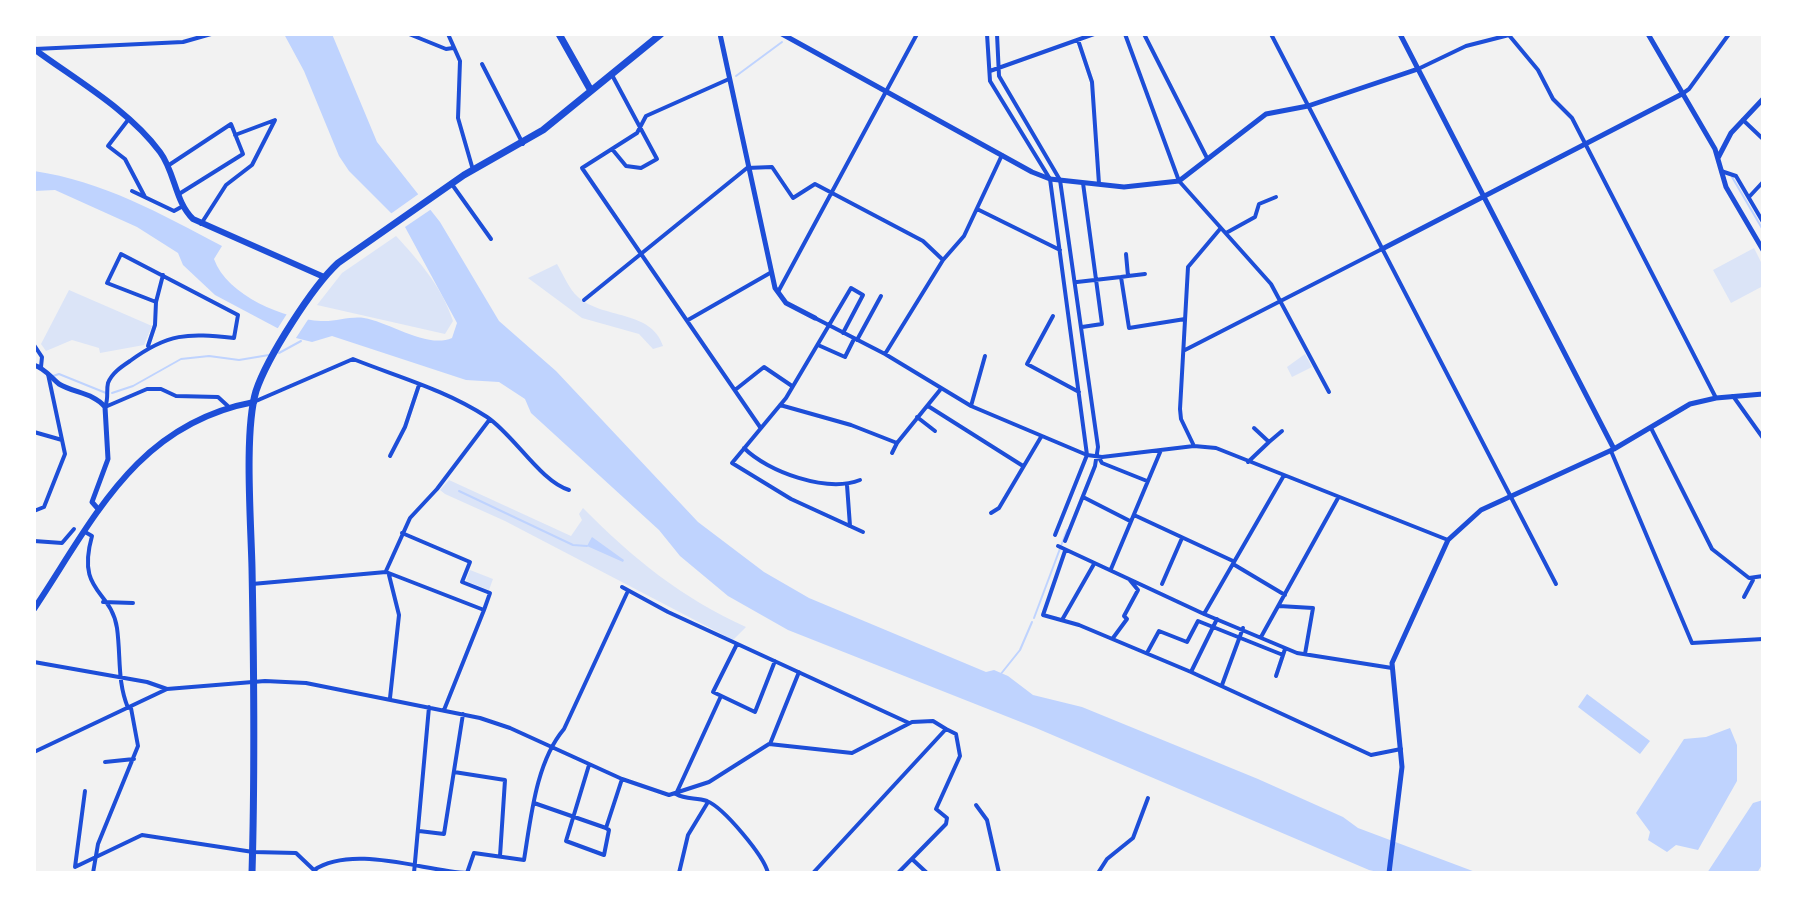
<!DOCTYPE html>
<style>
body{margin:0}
#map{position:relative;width:1797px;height:907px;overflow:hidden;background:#f2f2f2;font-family:"Open Sans",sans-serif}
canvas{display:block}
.frame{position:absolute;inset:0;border:36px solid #fff;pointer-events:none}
</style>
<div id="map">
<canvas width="1797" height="907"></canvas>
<div class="frame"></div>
</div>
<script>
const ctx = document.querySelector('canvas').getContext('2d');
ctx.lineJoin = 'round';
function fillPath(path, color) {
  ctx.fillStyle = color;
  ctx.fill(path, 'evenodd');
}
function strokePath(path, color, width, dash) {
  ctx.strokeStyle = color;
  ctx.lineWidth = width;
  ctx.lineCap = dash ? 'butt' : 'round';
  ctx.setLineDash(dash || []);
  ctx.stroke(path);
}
const green = new Path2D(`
 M396,236C420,262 442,287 453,321L445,334L317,305L342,273Z
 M1754,248L1763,266V286L1731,303L1713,270Z
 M557,264C563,274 569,289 578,297C602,319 652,310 663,346L653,349L639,334L582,318L528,278Z
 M69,290L152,326L144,345L100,353L99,348L72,340L46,351L41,344Z
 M1305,354L1312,367L1292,377L1287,367Z
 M449,480L571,536L582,520L579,514L583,508C631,557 683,599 746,627L733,640L505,521L445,494L440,490Z
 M470,570L493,579L489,590L466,581Z`);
const water = new Path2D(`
 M284,34H332L377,142L440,222L499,321L556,371L698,522L764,572L809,598L986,672L994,670L1008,676L1033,695L1082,707L1258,779L1343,817L1358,828L1478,873H1382L1369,870L1036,728L788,630L728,596L680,556L659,530L531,413L525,399L499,382L466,380L332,336L312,342L296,338L215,295L183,265L178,253L137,227L55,190L34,191V171C103,181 161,214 222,246L214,259C227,296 285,319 321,321C335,322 350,316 364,318C389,322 427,349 452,338L457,323L405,227L349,171L339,156L304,71Z
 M592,537L624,560L623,562L587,546Z
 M1587,694L1650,741L1640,754L1578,707Z
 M1730,728L1737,745V781L1698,850L1676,845L1667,852L1648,840L1650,832L1636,813L1684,739L1706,737Z
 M1763,800V863L1757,873H1707L1753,803Z`);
const pier = new Path2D(`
 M420,193L433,208L402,229L389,215Z
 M290,309L311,315L294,341L276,331Z`);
const stream = new Path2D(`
 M736,76L782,42
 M1732,177L1763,230
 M279,353L301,341
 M53,376L59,374L106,393
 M112,393L133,386L181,359L209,356L239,360L269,355
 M459,491L573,545L587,546
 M1034,618L1067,530
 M1000,675L1020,650L1032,622`);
const minor = new Path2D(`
 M409,34L446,49L453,48
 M448,34L460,61L458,118L473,170
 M987,34L990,81L1050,179L1087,455L1055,535
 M997,34L999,76L1060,180L1098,447L1095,466L1065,541
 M1125,34L1179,181L1271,284L1329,392
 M1144,34L1207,158
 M1271,34L1556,584
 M1508,34L1538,70L1553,99L1572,118L1716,398
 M1078,40L1092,82L1099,184
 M35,49L183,42L211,34
 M482,64L523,144
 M1418,69L1466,46L1509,35
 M990,71L1094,34
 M612,75L657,159L641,168L626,166L612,149
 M729,79L646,116L637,133L582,168L760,427
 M1682,94L1689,89L1729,34
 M128,120L108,146L125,159L145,197
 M1743,120L1763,139
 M169,165L231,124L243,154L179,194
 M1721,171L1736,176L1763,222
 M451,183L491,239
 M132,191L174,211L183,206
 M1749,197L1763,182
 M977,209L1060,250
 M201,224L226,185L252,165L275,120L235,135
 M1226,233L1255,217L1259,204L1276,197
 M1128,276L1145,274
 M1121,277L1128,276L1126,254
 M1077,282L1121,277L1129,328L1185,319
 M778,292L917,34
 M584,300L747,168L772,167L793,198L815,184L923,241L943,260
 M156,302L163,275
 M1053,316L1027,364L1079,392
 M815,318L885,354L971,406L1087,455L1102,457L1194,446L1216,448L1448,540
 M688,320L770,273
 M1082,327L1102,324L1083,183
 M843,333L863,295L851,288L786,398L732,463L791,499L863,532
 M857,340L881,296
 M34,345L42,357L41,367
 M818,345L845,357L854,339
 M1185,350L1382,249
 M885,354L943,260L964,236L1002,155
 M735,390L764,367L792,386
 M1733,396L1763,438
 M256,401L353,359C398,377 446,390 487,417C514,435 541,482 569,490
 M780,405L851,425L897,443L940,390
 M928,406L1023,466
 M971,406L985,356
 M105,407C109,398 106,391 108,383C112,373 121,367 130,361C168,333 187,333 234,338L238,315L121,254L107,283L156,302L155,325L148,346
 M105,407L147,389H161L176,396L218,397L230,408
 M917,417L935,431
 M1254,428L1269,442L1282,431
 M1651,428L1712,549L1749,578L1763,576
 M34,432L62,440
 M1194,446L1181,419L1180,409L1188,267L1220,229
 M744,448C768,472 827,493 860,480
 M1611,451L1692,643L1763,639
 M892,453L897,443
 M390,456L405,427L419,385
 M1098,456L1102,463L1147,481
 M1248,462L1269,442
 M847,485L850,526
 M1083,497L1130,521
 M34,511L44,507L65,454L48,374
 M991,513L999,508L1041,437
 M1134,515L1233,561
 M85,532L92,536C76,593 111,589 117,628C121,657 117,681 128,708
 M402,533L470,562L462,582L490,593L484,610
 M34,541L62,543L74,529
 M1058,546L1204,614L1297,653L1392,668
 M1065,551L1043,615L1079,625L1191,672L1371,755L1401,749
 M1233,564L1285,595
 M1111,569L1161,450
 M386,571L410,518L437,489L490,419
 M389,575L399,615L390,698
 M252,584L386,572L484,610L444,710
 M1162,584L1182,538
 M622,587L668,612L909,723
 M1744,597L1753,580
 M103,602L133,603
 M1279,606L1313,608L1305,654
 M1204,614L1283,477
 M1062,620L1094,564
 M1261,637L1338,498
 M1113,638L1127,619L1124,616L1138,590L1129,579
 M737,644L713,692L755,712L775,661
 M1147,653L1159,631L1187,642L1198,621L1283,655L1285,649
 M34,662L147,682L167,689
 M1191,672L1217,619
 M1276,676L1283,655
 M1222,685L1243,628
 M721,696L676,794C686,800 696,797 707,801C724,808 764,856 768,873
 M770,744L799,672
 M34,752L167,689L265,681L306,683L480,718L510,728L622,779L669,795L709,782L769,744L852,753L912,722L933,721L946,729
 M105,762L134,759
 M589,765L566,841L604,855L609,830L606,828L622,779
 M454,772L505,780L500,856
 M85,791L75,867L142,835L253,852L296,853L317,873
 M534,803L606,828
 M976,805L987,820L999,873
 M419,831L444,834L463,714
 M912,859L927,873
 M314,870C353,844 424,871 467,873L474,853L524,860C531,817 536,762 564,729L627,593
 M93,873L98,844L138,746L131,708
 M414,873L429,707
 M679,873L688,835L708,802
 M813,873L946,729L956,734L960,756L936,809L947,818L946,824L898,873
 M1098,873L1107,859L1133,838L1148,798`);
const tertiary = new Path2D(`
 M720,34L775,288L786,303L815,318
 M782,34L1032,172L1050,179L1124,187L1179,181L1266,114L1308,106L1418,69
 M1400,34L1614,449
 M1648,34L1715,149L1726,187L1763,250
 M1718,158L1731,133L1763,99
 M1382,249L1682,94
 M34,365C46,369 50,377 59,384C74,393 94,393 105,407L108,459L92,502L99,510
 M1389,873L1402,767L1392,663L1448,540L1481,510L1614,449L1690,404L1716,398L1763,394`);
const secondary = new Path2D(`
 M34,49C76,80 129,110 160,152C175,172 175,202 193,219L324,277
 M34,609C94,519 136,424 254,402`);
const primary = new Path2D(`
 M559,34L590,89
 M252,873C255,771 254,670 252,568C251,523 244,431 256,391C267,358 312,287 338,263L464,175L543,130L661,34`);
fillPath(green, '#dbe4f7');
fillPath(water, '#bfd3fe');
fillPath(pier, '#f2f2f2');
strokePath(stream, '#bfd3fe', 2);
strokePath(minor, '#1d4ed8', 4);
strokePath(tertiary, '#1d4ed8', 5);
strokePath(secondary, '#1d4ed8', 6);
strokePath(primary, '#1d4ed8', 7);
</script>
